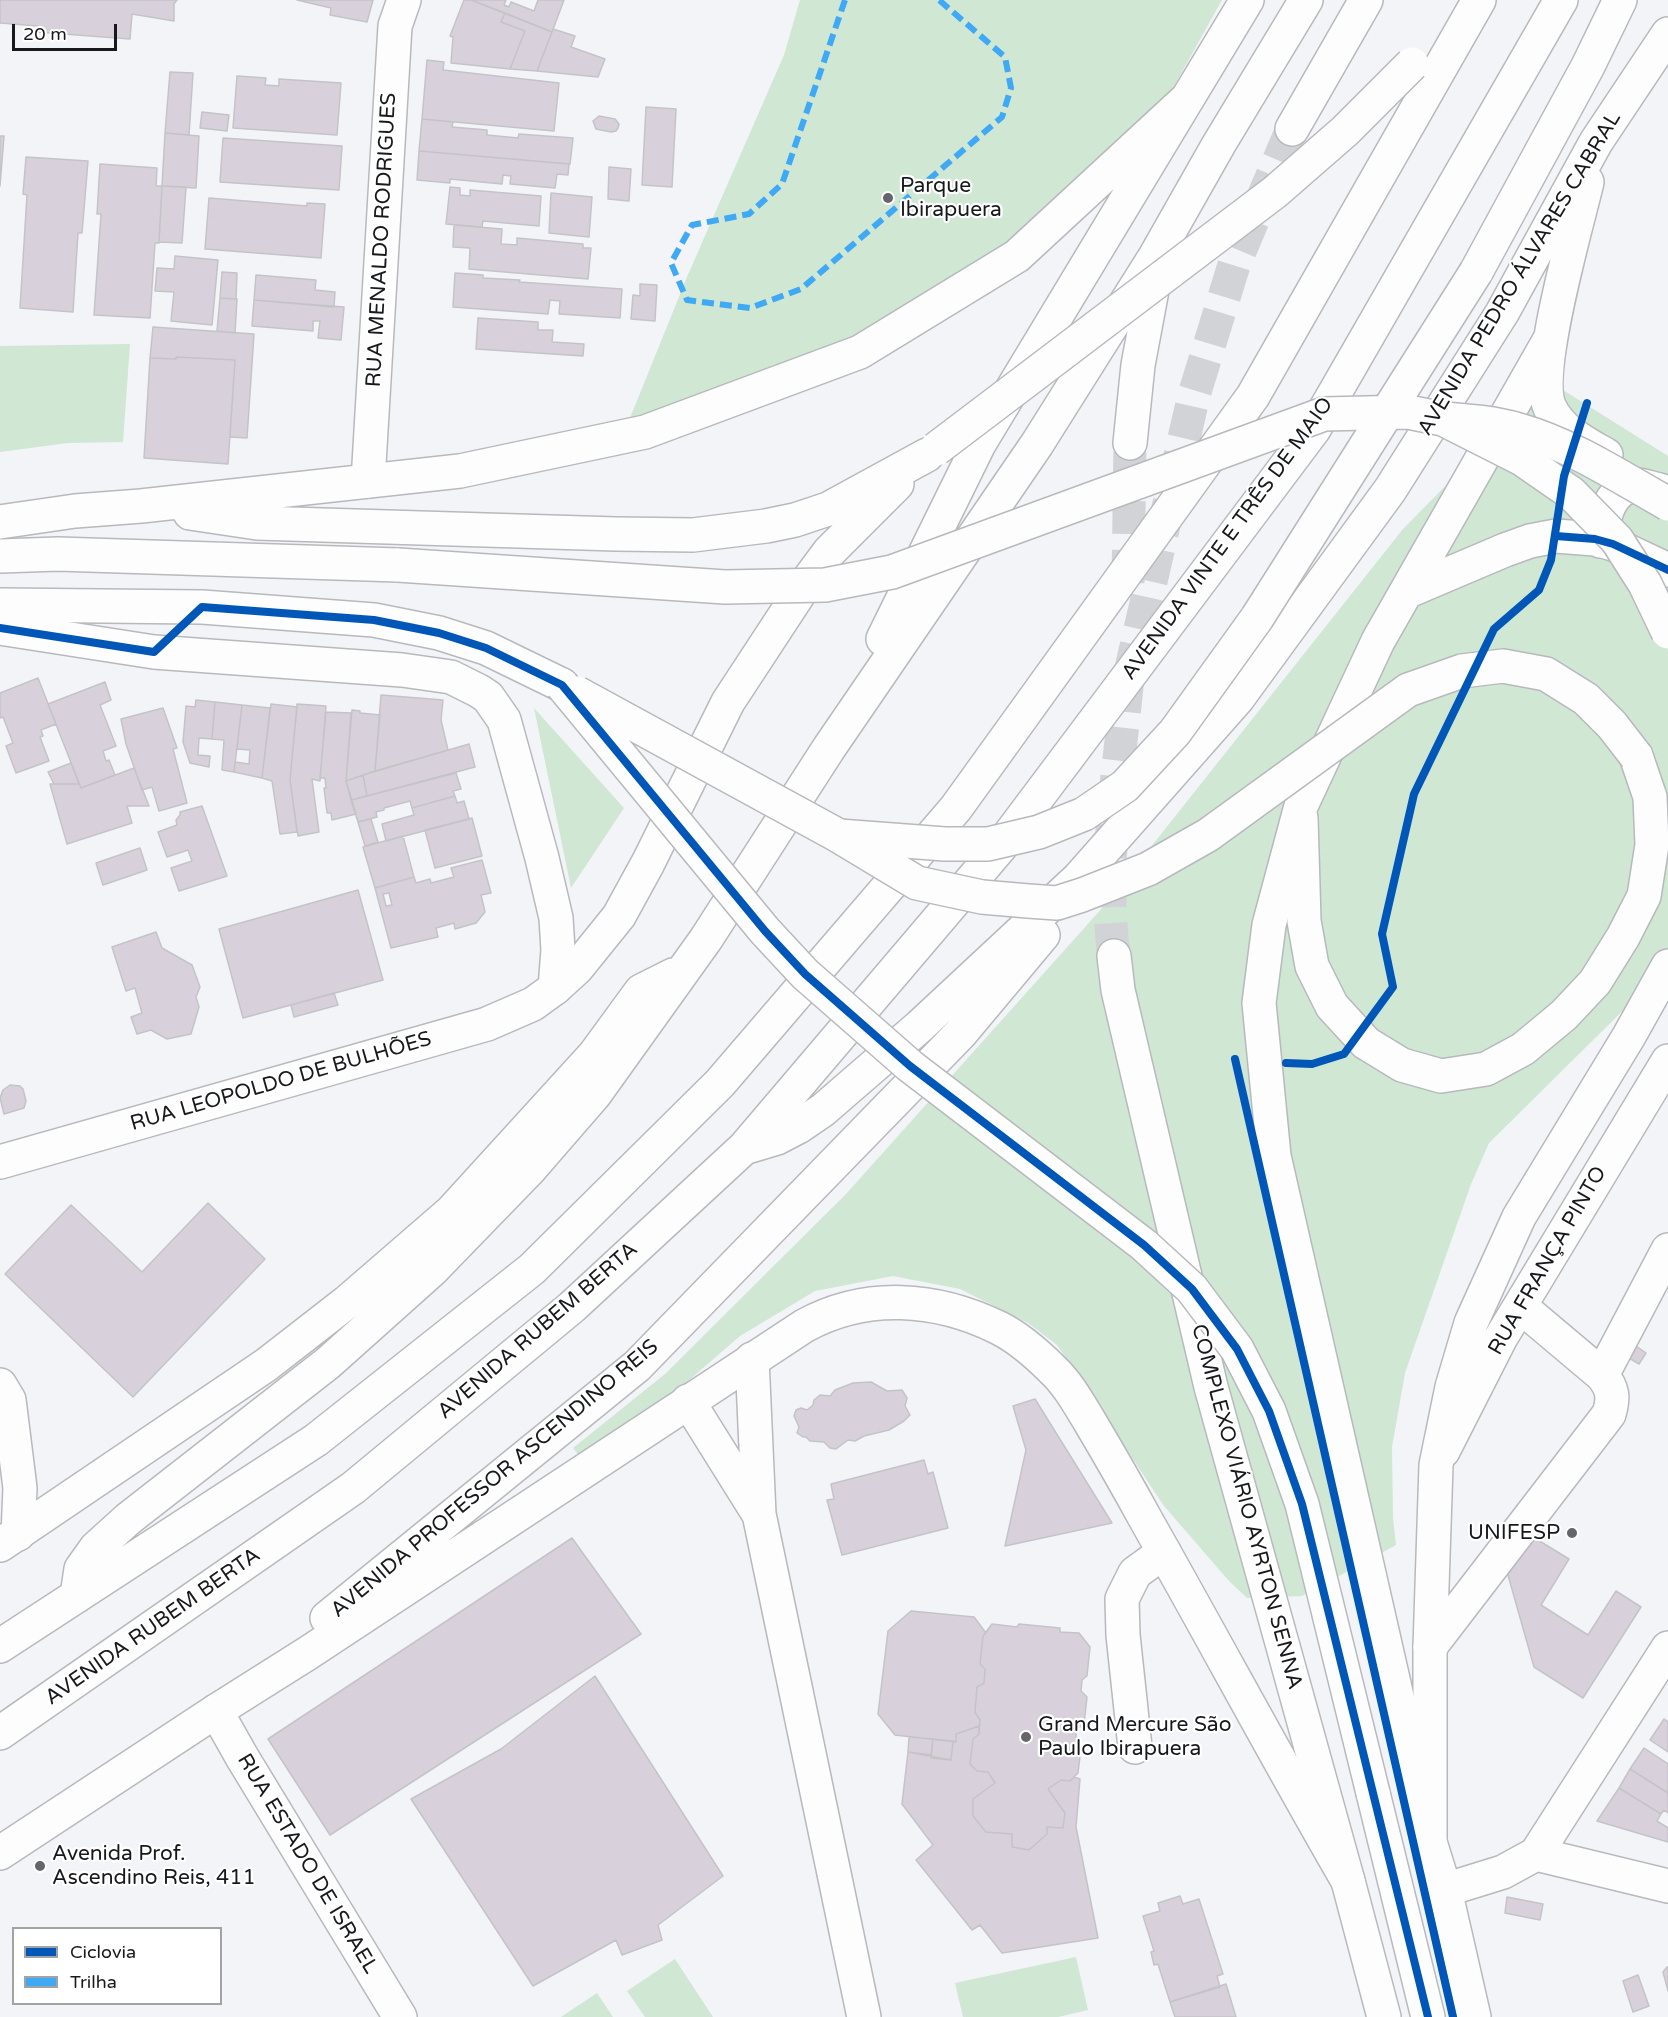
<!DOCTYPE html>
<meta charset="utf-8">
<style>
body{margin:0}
#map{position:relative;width:1668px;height:2017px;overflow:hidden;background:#f2f4f8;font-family:"Varela Round",sans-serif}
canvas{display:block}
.legend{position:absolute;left:12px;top:1927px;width:210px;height:78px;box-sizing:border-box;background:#fff;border:2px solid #a2a3a4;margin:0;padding:8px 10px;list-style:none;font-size:18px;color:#17191c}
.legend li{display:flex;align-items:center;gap:12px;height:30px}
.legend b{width:30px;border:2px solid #a2a3a4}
.scale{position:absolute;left:12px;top:24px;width:105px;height:27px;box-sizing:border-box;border:3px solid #17191c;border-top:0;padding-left:8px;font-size:18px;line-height:21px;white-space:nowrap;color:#17191c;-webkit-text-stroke:4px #fff;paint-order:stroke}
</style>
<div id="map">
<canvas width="1668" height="2017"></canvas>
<ul class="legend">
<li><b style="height:8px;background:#0057b8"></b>Ciclovia</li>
<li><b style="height:8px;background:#3fa9f5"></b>Trilha</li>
</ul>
<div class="scale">20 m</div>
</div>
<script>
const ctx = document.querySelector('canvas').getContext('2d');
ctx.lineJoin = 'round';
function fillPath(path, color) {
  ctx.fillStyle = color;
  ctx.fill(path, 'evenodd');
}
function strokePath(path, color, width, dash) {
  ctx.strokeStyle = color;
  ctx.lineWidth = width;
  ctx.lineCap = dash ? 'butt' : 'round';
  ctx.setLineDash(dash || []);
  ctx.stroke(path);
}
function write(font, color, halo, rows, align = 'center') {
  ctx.font = font + ' "Varela Round",sans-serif';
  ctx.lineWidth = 4.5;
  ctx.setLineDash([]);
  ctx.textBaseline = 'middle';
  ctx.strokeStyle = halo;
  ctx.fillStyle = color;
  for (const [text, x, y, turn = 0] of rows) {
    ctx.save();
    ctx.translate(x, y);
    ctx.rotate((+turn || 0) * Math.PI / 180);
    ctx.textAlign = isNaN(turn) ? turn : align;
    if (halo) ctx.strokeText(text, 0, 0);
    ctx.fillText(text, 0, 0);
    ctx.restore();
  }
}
const green = new Path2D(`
 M800,0H1222L1173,88L1004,245L842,346L727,391L630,418L687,277L784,55Z
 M130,344L123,442L68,443L0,452V346Z
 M1563,390L1668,456V966L1489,1143L1471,1184L1405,1373L1392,1447L1393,1518L1396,1545L1302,1596L1247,1598L1229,1581L1164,1506L1057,1345L1028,1323L960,1289L893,1276L815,1291L740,1336L680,1388L583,1461L573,1448L665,1374L846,1194L1104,906L1403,529L1535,395Z
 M534,708L624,808L571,888Z
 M1076,1957L1088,2010L1058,2017H963L955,1983Z
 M675,1959L713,2017H645L627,1991Z
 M597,1993L613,2017H561Z`);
const building = new Path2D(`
 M0,0H177L174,4V21L132,14L130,39L37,32L38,26L0,23Z
 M297,0H373L367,22L330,15L331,8Z
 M464,0H471L505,13L501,22L525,31L510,69L451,63L453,37L450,36Z
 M471,0H506L504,5L509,7L511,2L534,11L538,0H564L552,32Z
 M505,13L552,32L537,71L510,69L525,31L501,22Z
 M553,29L575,36L571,47L605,59L598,77L537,71Z
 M427,60L444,62L443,70L559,83L554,131L422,119Z
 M170,72L193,73L189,135L165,133Z
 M237,76L266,78L265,85L279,86V79L341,83L337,135L233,128Z
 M646,107L676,109L672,187L642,185Z
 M202,112L229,115L227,131L200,128Z
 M599,116L615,119L619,124L618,128L616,131L611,132L596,129L593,121Z
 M422,119L453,122L452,127L487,130V135L518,138L519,134L573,138L570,164L419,151Z
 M165,133L199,136L196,188L162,186Z
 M0,136H4L0,186Z
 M223,138L342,146L339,190L220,182Z
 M419,151L569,164L568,175L557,174L555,188L510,184L511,176L503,175L502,184L450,179V183L417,180Z
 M26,157L88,161L82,233H78L73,312L20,308L27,195L23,194Z
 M100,164L157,168L156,186H162L159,243H155L150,318L94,315L101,214H97Z
 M609,167L631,169L629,201L608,199Z
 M162,186L186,187L182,243L159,242Z
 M450,187L460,188V195L470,196V190L541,196L539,226L483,221L482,227L446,224Z
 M551,193L592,197L589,237L549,233Z
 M209,198L307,206V203L325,204L321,258L205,249Z
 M454,225L502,229L501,244L517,245V238L583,244V248H591L588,279L469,269L470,248L453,247Z
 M175,256L218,260L212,325L171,321L174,292L155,291L157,268L174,269Z
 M222,272L237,273L236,299L220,298Z
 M455,273L483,275V278L520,280L519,282L622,289L620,318L559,314L560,301L550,300L548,314L453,307Z
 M256,275L316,280L315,290L335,292L334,307L254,300Z
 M640,284L657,285L655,321L631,319L633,295L640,296Z
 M220,298L237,299L235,333L217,331Z
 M254,300L344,307L341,340L318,338L320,321H313V331L252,326Z
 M478,318L538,322V330H553L552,342L584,344L583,356L476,349Z
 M153,327L254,334L247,438L230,437L235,360L176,357V359L150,358Z
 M176,357L235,360L228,464L144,458L150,358L176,359Z
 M38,678L56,724L41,730L43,736L40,737L49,761L16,773L6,746L13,743L3,717L0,718V693Z
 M105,682L111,700L100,705L116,746L103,751L106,761L109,760L115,775L81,788L48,704Z
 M381,695L443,700L441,720L448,750L375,771Z
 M196,700L215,702L212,739L199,738L198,755L210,756L209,767L190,763L183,742L186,706L195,707Z
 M215,702L242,705L234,772L222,770L224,740L212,739Z
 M271,704L297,707L290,780L297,832L280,834L272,781L262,778Z
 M297,704L326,706L320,781L312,779L319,832L298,836L290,780Z
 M242,705L270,708L262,778L234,772L235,762L249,764L250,750L237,749Z
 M163,708L177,748L173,749L187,803L159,811L152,787L142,790L126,744L121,719Z
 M352,710L360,711V713L380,715L375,771L346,781Z
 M326,712L351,713L346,781L356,814L332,820L331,813H327L324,788H326L325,778H320Z
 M469,744L475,767L367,796L363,775Z
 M71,763L79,784H54L48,772Z
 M134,768L149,806H127L132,823L67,844L50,784H79L81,788Z
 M456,773L461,789L453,791L455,796L412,808L410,801L384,808V810L376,812L377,817L358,822L351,800Z
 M363,775L367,796L351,800L346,781Z
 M455,796L457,803L464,801L469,819L386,841L382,824L414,815L412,808Z
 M202,806L227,876L179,891L171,868L192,861L188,850L167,857L158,832L177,825L176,820L180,815V812Z
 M472,818L482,856L435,868L425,830Z
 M371,819L378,842L365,846L358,822Z
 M403,836L414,877L375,888L363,847Z
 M140,848L147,870L103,885L96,863Z
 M482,860L491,893L481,895L485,912L476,923L455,929L454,923L436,928L438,937L391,948L375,888L414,877L416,883L430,879L431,883L454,877L451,868ZM389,893L392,905L386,906L383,894Z
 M358,890L383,980L243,1018L219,929Z
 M156,932L162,948L192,965L200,987L196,997L199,1007L191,1034L167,1039L151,1030L137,1034L131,1017L142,1013L135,988L126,991L112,947Z
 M334,993L338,1005L294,1017L291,1005Z
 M10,1085L20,1086L23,1089L26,1101L24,1108L4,1114L0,1098L3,1090Z
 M208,1203L265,1259L133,1397L5,1274L71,1205L142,1272Z
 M1632,1343L1646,1353L1639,1364L1624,1355Z
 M871,1382L887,1391L902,1390L907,1398L905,1406L910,1415L904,1421L889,1430L864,1436L855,1441L848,1440L836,1449L830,1448L824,1442L810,1441L806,1437H803L797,1433L799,1427L794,1416L796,1410L801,1408L807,1410L813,1405L814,1400L820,1395L830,1396L835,1390L853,1383Z
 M1035,1399L1112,1523L1005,1546L1026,1450L1013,1406Z
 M924,1460L928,1474L933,1472L948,1528L842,1555L827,1500L834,1499L831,1484Z
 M1523,1531L1569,1559L1541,1605L1588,1635L1616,1591L1641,1607L1583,1698L1534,1667L1504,1561Z
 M572,1538L641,1634L330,1835L268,1739Z
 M911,1611L974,1617L986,1633L983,1636L980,1664L985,1669L984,1683L977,1687L975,1712L980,1720L979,1726L956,1734V1742L895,1735L878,1714L888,1631Z
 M992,1624L1017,1627L1019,1624L1060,1628V1632L1079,1633L1090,1647L1087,1676L1082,1680L1081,1691L1087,1697L1084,1724L1076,1730V1741L1081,1748L1078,1773L1070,1781L1061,1780L1048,1789L1065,1813L1063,1828L1047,1827V1834L1029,1850L1012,1847V1834L986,1832L973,1816V1799L995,1783L988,1772L977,1771L970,1764L973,1739L979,1734L980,1720L975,1712L977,1687L984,1683L985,1669L980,1664L983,1636Z
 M595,1676L723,1876L658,1925L662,1940L622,1955L616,1940L533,1986L411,1799L501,1749Z
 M1664,1719L1668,1722V1752L1650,1740Z
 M979,1726V1734L973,1739L970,1764L977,1771L988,1772L995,1783L973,1799V1816L986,1832L1012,1834V1847L1029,1850L1047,1834V1827L1063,1828L1065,1813L1048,1789L1061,1780L1070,1781L1074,1777L1080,1779L1076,1827L1098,1938L1002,1953L980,1925L972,1930L916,1860L933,1845L902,1804L908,1752L951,1760L953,1741L956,1742V1734Z
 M909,1737L933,1739L931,1755L908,1752Z
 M933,1739L953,1741L951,1760L931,1758Z
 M1644,1748L1668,1764V1793L1630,1769Z
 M1630,1769L1668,1793V1813L1664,1810L1661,1814L1619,1788Z
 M1619,1788L1661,1814L1657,1821L1668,1828V1842L1597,1821Z
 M1180,1896L1183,1904L1199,1899L1223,1974L1217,1976L1220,1987L1170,2002L1158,1964L1154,1965L1151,1952L1154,1951L1143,1916L1160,1911L1158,1903Z
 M1507,1897L1543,1904L1540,1920L1505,1913Z
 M1667,1967H1668V1991L1663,1972Z
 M1638,1975L1649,2006L1633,2012L1623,1981Z
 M1226,1984L1236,2017H1175L1170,2002Z`);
const highwayTunnel = new Path2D(`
 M1128,583L1130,443
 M1129,677L1194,395L1234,265L1292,129
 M1114,956C1102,867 1118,776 1127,687V665`);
const minor = new Path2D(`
 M368,481L395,26L404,0
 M0,628L154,652L402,670L451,677L479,691L488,697L504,720L542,858L556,918L558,950L555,988L533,1004L487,1024L0,1162
 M752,1359L759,1514L864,2017
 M1602,1375L1668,1250
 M0,1385L9,1400L20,1488L18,1534
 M688,1401L758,1513
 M1443,1451L1500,1339L1668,1061
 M1430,1647L1609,1414C1614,1397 1613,1389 1602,1375L1520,1306
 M216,1711L242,1757L400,2017
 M1135,1747L1123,1635L1122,1599L1135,1573L1164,1552
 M1536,1854L1668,1648
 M1445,1890L1503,1872L1536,1854L1668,1886`);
const major = new Path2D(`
 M0,556L58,554L398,565
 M0,605L202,607L374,620L439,633L486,648L562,685
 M1301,818L1304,921L1312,966L1332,1006L1366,1043L1402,1065L1441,1076L1486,1069L1523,1049L1564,1015L1595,982L1623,937L1644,896L1652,845L1650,797L1636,756
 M1114,956L1118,990L1211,1387L1348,1881L1384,2017
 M1373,1793L1428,2017
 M1474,2017L1445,1890L1430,1842V1647L1436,1465L1452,1387L1471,1323L1519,1217L1629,1036L1668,966`);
const highway = new Path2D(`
 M1292,129L1366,0
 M1587,182C1577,225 1533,374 1550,408C1561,431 1585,443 1606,455
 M1476,272L1588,66L1620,0
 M1130,443L1138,365L1153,285L1155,266
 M190,513L257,523L616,534L693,535L766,526L795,520L828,509L927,455
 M0,522L75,511L141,506L460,471L645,432L860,352L1017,256L1188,98
 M1600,541C1604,519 1608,487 1637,485C1644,485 1653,489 1660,490
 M1406,592L1505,550L1530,541L1556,536L1595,539L1613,544L1668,570
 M883,639L979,444L1247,0
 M555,988L577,968L619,916L648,863L728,702L806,583L829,552L897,484
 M747,1147L777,1138L798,1127L823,1110L920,1026L1079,878L1238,698L1390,490L1502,313L1596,142L1668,34
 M0,1545L266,1365L347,1302L451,1212L595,1054L641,991L673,975
 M77,1596L81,1569L96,1548L128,1519L328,1363L432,1270L530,1169L595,1094L706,939L829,748L1037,444L1156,255L1219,144L1306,0
 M327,1618L637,1366L961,1033L1043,935
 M0,1646L316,1440L532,1269L720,1083L956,808L1253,396L1479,0
 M0,1733L353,1488L572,1307L745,1147L1001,846L1314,429L1561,0
 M1430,1842L1274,1156L1259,1003L1269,925L1301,806L1378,641L1549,341
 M0,1853L216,1711L308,1653L804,1326C866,1292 936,1297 999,1328C1019,1338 1038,1355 1053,1370C1068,1384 1079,1404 1090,1422C1109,1454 1128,1487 1146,1520C1214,1640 1279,1762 1348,1881`);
const minorBridge = new Path2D(`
 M1446,419C1470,421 1495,423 1519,430C1572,445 1620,477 1668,504`);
const majorBridge = new Path2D(`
 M398,565L725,587L825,585L892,572L1324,414L1408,412L1443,419L1522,459L1571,493L1617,540L1645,584L1668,632
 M562,685L765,931L805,974L910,1066L1144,1245L1192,1289L1237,1349L1269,1411L1302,1504L1373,1793
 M577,693L839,836L917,883L982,897L1028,901L1057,903L1082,895L1148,869L1208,835L1408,690L1462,671L1503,666L1546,674L1586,699L1612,725L1636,756`);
const highwayBridge = new Path2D(`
 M936,449L1275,192L1345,131L1412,64
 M839,836L945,844H988L1039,832L1084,814L1125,786L1175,732L1257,618L1476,272`);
const quiet = new Path2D(`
 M845,0L782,184L749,214L692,225L671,263L687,300L750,308L801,289L1002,117L1011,88L1005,57L939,0`);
const cycleway = new Path2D(`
 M1556,536L1595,539L1613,544L1668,570
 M0,628L154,652L202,607L374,620L439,633L486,648L562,685L765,931L805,974L910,1066L1144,1245L1192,1289L1237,1349L1269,1411L1302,1504L1428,2017
 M1235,1059L1453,2017
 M1286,1063L1312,1064L1344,1054L1393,987L1382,934L1414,794L1494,629L1539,590L1551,560L1564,476L1587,403`);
const markers = [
 [888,198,6,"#646669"],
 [1572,1533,6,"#646669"],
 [1026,1737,6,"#646669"],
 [40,1866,6,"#646669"]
];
const poiNames = [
 ["Parque",900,186],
 ["Ibirapuera",900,210],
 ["UNIFESP",1560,1533,"right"],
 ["Grand Mercure São",1038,1725],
 ["Paulo Ibirapuera",1038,1749],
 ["Avenida Prof.",52,1854],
 ["Ascendino Reis, 411",52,1878]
];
const streetNames = [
 ["RUA MENALDO RODRIGUES",382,240,-87],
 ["AVENIDA PEDRO ÁLVARES CABRAL",1520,274,-59],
 ["AVENIDA VINTE E TRÊS DE MAIO",1228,539,-54],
 ["RUA LEOPOLDO DE BULHÕES",281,1082,-16],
 ["RUA FRANÇA PINTO",1548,1261,-60],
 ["AVENIDA RUBEM BERTA",538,1331,-41],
 ["AVENIDA PROFESSOR ASCENDINO REIS",495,1479,-40],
 ["COMPLEXO VIÁRIO AYRTON SENNA",1246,1507,75],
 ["AVENIDA RUBEM BERTA",153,1627,-35],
 ["RUA ESTADO DE ISRAEL",307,1864,59]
];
fillPath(green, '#cfe7d3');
fillPath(building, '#d8d1db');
strokePath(building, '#c4c4c7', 1.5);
strokePath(highwayTunnel, '#d1d3d7', 33, [33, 16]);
strokePath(minor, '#b7b9bd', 36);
strokePath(major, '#b7b9bd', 36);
strokePath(highway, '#b7b9bd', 36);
strokePath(minor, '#fdfdfe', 33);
strokePath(major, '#fdfdfe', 33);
strokePath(highway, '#fdfdfe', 33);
strokePath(minorBridge, '#b7b9bd', 36, []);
strokePath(majorBridge, '#b7b9bd', 36, []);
strokePath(highwayBridge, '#b7b9bd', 36, []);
strokePath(minorBridge, '#fdfdfe', 33);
strokePath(majorBridge, '#fdfdfe', 33);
strokePath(highwayBridge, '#fdfdfe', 33);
strokePath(quiet, '#3fa9f5', 6, [12, 6]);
strokePath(cycleway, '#0057b8', 8);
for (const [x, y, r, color] of markers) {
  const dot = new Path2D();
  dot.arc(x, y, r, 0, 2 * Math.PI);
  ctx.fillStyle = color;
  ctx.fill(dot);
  strokePath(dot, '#fff', 2);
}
write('21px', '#17191c', '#fff', poiNames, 'left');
write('21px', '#17191c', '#fff', streetNames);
</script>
